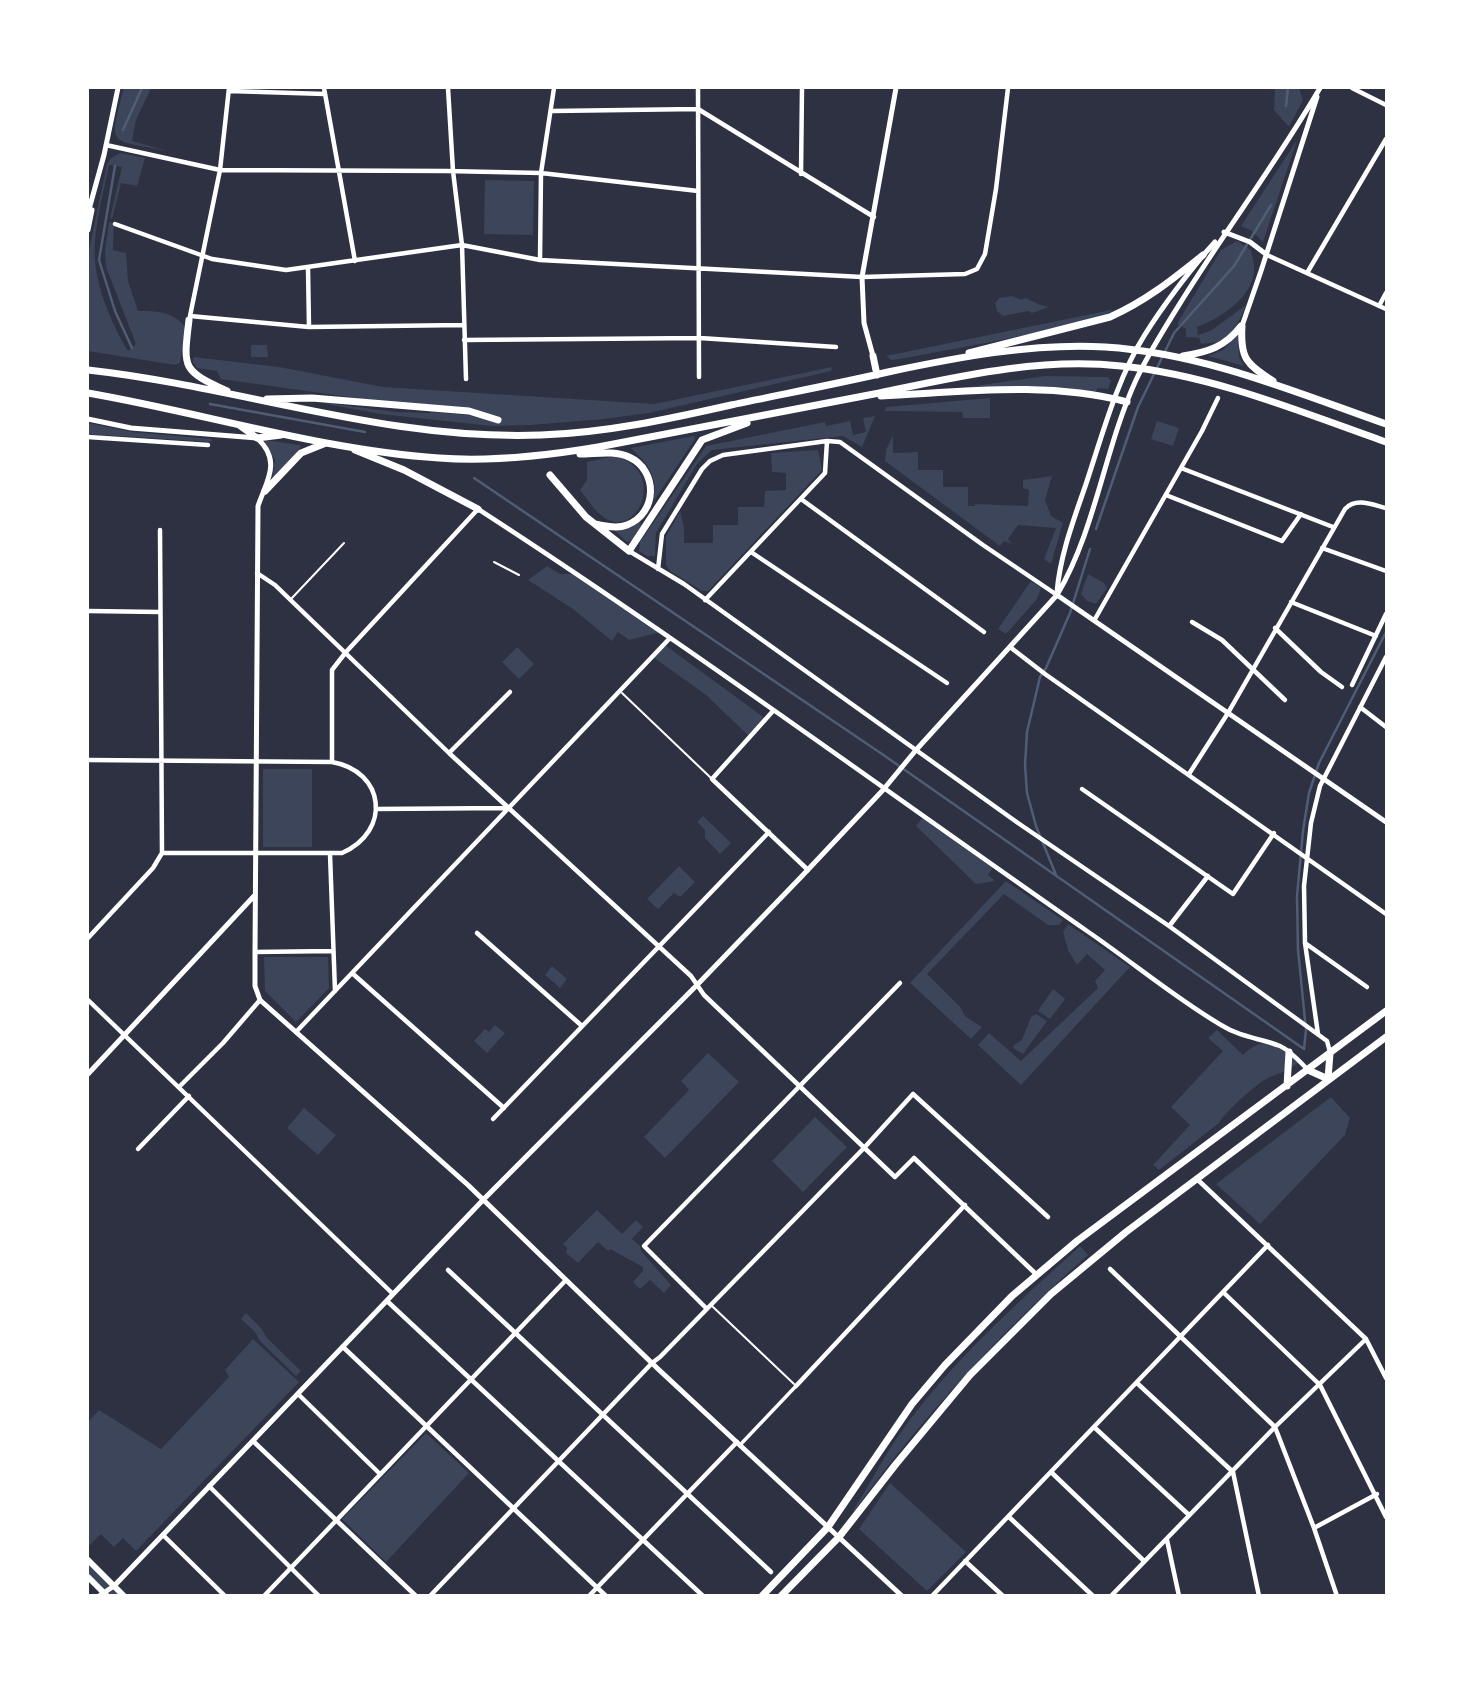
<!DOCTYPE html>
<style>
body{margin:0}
#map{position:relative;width:1474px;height:1683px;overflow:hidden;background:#2d3142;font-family:"Work Sans",sans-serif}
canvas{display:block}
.frame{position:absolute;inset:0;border:89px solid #fff;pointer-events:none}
</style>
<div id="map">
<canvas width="1474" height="1683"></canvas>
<div class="frame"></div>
</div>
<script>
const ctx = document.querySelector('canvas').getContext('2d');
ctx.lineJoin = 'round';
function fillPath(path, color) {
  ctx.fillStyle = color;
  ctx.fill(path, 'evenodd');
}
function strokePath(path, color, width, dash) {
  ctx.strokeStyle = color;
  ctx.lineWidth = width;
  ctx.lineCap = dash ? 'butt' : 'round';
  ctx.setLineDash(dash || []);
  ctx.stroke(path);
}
const green = new Path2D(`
 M124,88H151L136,120L132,141L167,151C110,139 107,149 124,88Z
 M1275,88H1299L1303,100L1289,127L1274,110Z
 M1297,140L1263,242L1252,231L1241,226Z
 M120,153L145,158L137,186L121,183L112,219L110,218L122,167L109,165C103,195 93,229 95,260C97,290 113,326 128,351L136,344L106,267L105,252L109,222L114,223L113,250L126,253L128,281L138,311C156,311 173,311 185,327L180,363L175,365L88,351V255L107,164L111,158Z
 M485,180L534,181L533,235L484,234Z
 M1237,241L1251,250C1252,256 1255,265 1254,272C1251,299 1220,318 1197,327L1198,335L1212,330L1246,305C1241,318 1233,337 1218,342C1214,343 1206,343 1201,344L1199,338L1186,337V329L1177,324L1221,250Z
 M1012,296L1021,300L1026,298L1040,305L1049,307L1032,313L1028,311L1003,316L997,311L995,303L999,298Z
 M1111,310L1113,311C1044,335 971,345 900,359L891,360L886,356Z
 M1238,334L1239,357L1244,366L1208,356L1223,350Z
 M251,345H267L268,357H251Z
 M194,357L279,367L383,387L654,404L832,367L831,371L649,413L604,419L531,425L492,426L380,414L327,404L326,403L397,412L430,413L431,412L479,416L496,423L500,417L461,407L363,399L221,379L217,371L197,368L193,362Z
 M1045,376L1108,377L1111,381L1108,389L1098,388L1095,392L1065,388L953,389Z
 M990,398V418H963L962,412L885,411L886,407Z
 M875,416L862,447L843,436L712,450L697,464L656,533L655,556H647L639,551L640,542L706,446L825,422L826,426L850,421L853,435L866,432L863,418Z
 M1157,421L1179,428L1173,446L1151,439Z
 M88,423L132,432L211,439L212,442L88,434Z
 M893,435V453L918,452V470H943V487H968V506H975V504L1028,506L1029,490L1023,488V480L1052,476L1045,500L1051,516L1063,523L1051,564L1044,559L1056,528L1018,525L1008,539L1012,544L1004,541L1000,546L885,461L886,450Z
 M694,436L695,439L652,504C660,479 649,465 631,448Z
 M264,440L300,445L301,447L272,481L275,460Z
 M818,450L822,470L708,591H702L670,571L666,565V537L680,511L684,527V543H713V525H738V507H764L765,491L786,490V473L772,472L771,453Z
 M614,456C664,468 643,530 612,521C599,518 588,500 580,490L587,480V462Z
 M639,522L641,523L640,528L631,541L627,542L613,529H626Z
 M547,566L560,574H578L661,632L629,640L618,632L612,641L573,609L528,580Z
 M1088,574L1104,583L1107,588L1096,604L1087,601L1081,594Z
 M1031,581L1041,588L1037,599L1006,634L998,629Z
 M665,645L766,719L750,737L706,695L653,657Z
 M517,647L534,664L519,679L502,662Z
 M263,769H312V847H263Z
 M703,816L731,843L720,854L705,838V830L697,822Z
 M923,817L990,862L992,869L988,875L995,881L976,884L916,826Z
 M679,866L695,882L680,897L674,893L658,909L647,899Z
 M1006,881L1063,920L1059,925H1048L1004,894L927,974L960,1007L966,1017L982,1027L971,1039L910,983Z
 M1068,924L1130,967L1021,1085L978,1045L989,1033L1021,1061L1098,988L1095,981L1105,970L1087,954L1077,965L1068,950L1063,932Z
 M264,957H328L329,988L296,1022L265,991Z
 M552,966L567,979L560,988L545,975Z
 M1053,989L1065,999L1050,1019L1038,1011Z
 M1036,1014L1047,1021L1023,1054L1013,1048L1014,1045L1022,1040L1031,1017Z
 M495,1025L505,1033L487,1053L474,1041L485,1029L489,1032Z
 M1217,1030L1243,1055C1265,1033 1280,1045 1300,1062C1287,1070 1284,1072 1270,1077C1259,1081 1224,1113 1219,1123L1159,1170L1153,1165L1190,1125L1171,1107L1223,1051L1208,1038Z
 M708,1053L739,1082L665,1158L644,1137L689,1090L681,1081Z
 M1331,1097L1350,1118L1345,1135L1260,1224L1216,1184Z
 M304,1108L336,1135L318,1155L287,1128Z
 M815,1117L847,1147L803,1192L772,1161Z
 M597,1210L622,1234L636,1220L643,1227L632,1239L640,1246L641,1251L671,1285L664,1293L650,1280L640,1289L633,1282L643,1271V1267L610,1249L608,1251L598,1242L578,1263L566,1253L567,1248L563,1244Z
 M1080,1246L1088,1255C1000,1333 924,1415 854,1511L853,1510C870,1485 883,1457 901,1432C951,1362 1016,1304 1080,1246Z
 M246,1313L261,1328L267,1338L301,1371L296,1376L260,1341L255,1332L241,1319Z
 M253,1339L299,1382L136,1551L123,1538L114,1547L101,1534L88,1547V1422L99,1410L161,1449L229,1377L225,1370Z
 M426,1433L469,1473L386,1562L342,1519Z
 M890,1483L966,1552L927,1591L859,1529Z
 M88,1560L125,1595H107L88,1577Z`);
const stream = new Path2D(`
 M1286,106L1288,88
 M123,130L142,88
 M115,166L99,260L115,311L132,348
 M210,404L365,432
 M474,478L882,754L1304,1049L1306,1030L1298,950L1297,896L1303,831L1309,793L1319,763L1386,632
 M1096,529L1138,407L1174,333L1234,266L1271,205
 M1056,875L1036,826L1027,793L1025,765L1027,732L1040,677L1046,668L1070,613L1090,549`);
const service = new Path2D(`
 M494,562L519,575
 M291,599L344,543
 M622,693L711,778
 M712,1306L794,1384`);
const pedestrian = new Path2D(`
 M740,1445L796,1386`);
const minor = new Path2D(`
 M324,88L355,261
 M448,88L453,171L462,245L466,379
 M698,88L699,377
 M1352,88L1386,105
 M229,91L325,94
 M552,111L698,109L874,217
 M106,145L220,170L446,171L541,173L698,191
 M801,174L802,88
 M115,224L212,259L286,270L462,245L540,260L862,277L965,274L977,269L985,254L996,189L1008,88
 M1267,255L1386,309
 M540,260L541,173L554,88
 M308,268L309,327
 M1307,273L1386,139
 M1379,306L1386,293
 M190,316L309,327L463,325
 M190,316L220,170L229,88
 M464,340L700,338L836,347
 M88,437L208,445
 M1181,468L1333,527
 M1166,495L1282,541L1301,514
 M801,499L984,632
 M1322,548L1386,571
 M629,551L684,584L1018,823L1169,926L1327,1041L1330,1052
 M751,552L947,683
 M658,569L662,534L702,469L710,461L723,455L827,441L840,442L983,545L1057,595
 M257,573L275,585L449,753L691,976L704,995L726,1016L895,1177L914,1158L1037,1275
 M705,600L825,473L827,441
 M1291,602L1376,636
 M88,611L160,612
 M1095,619L1202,431L1218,398
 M1192,622L1222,640L1285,700
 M1275,628L1321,672L1342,687
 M1010,647L1045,674L1386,914
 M1352,685L1386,614
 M1360,707L1386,727
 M773,711L712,779L808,870
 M449,753L510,692
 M88,760L332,762C385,771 392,831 342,853H162
 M332,762V670L346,652L478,509C685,643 884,790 1087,931C1131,961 1175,998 1221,1025C1242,1038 1260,1038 1280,1046C1291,1051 1300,1062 1308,1070
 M1189,774L1228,713L1345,509C1356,497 1373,505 1386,508
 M1082,789L1233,894L1274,833
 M376,809L508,808
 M330,854L335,991
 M1170,925L1208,876
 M477,933L582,1026
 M88,938L153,868L162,853L160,530
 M1305,943L1367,987
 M255,952L333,951
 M352,973L504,1108
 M88,1000L393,1294
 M296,1032L670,638
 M1318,1034L1305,943L1304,886L1311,823L1320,786L1386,657
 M179,1087L223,1043L260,1000
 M493,1119L769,832
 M138,1149L189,1096
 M1198,1180L1366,1339L1386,1378
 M1110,1269L1275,1427L1314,1528L1337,1596
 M448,1270L771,1572
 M1223,1292L1320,1385L1386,1517
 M387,1301L703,1596
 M707,1309L644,1246L900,983
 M343,1347L606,1596
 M1137,1383L1233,1472L1259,1596
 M796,1386L965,1205
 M298,1394L380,1474
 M1094,1427L1189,1515
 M253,1441L416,1596
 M1051,1472L1144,1561
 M209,1486L319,1596
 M1009,1517L1093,1596
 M1314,1528L1377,1494
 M163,1535L225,1596
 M1167,1540L1179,1596
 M965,1561L1003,1596
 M264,1596L566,1280
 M430,1596L652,1363L660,1357L864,1148L913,1094L1048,1217
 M589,1596L737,1442
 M932,1596L1268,1245
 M1111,1596L1275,1427L1366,1339`);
const tertiary = new Path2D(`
 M88,213L104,155L118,88
 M88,230L92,210
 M1224,232L1250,242L1267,255
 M1242,326L1261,271L1317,97
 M873,356L864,323L862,277L896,88
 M88,419L131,428L257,438C282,461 267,480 258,506L255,952V986L260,1000L468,1185L657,1368L902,1596
 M1057,592C1060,555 1074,519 1086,484C1102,436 1117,379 1144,336C1162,307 1192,267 1215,242
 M1057,595L1386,822
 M88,1074L255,895
 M99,1596L114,1586L483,1200L697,985L802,876L883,790L916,750L1057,595C1096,529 1104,450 1136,380C1149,352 1167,324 1184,297C1228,227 1278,160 1320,88`);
const secondary = new Path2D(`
 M88,1560L124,1596
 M88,1577L107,1596`);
const primary = new Path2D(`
 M1308,1070L1328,1079
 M1328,1079L1330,1053
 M1287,1086L1289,1052
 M762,1596L828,1527L912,1404L945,1365L1012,1296L1077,1241L1386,1011
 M781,1596L839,1537L896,1464L970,1375L1051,1294L1126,1232L1386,1037`);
const trunk = new Path2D(`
 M189,320C183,369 182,370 227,391
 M1242,326C1240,358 1246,364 1273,381
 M969,353L1110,317C1146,301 1173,279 1203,255
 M873,356L877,375
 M1183,356C1208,352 1225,347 1241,326
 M88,370C241,387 385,441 541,435C605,433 669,419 731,405C783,394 836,384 888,372C959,357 1032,343 1105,347C1203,353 1295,392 1386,424
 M88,393C203,413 322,450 439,458C492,462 545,456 598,447C690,430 782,412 874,394C956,377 1038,357 1121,366C1212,375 1301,412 1386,442
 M881,396C962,392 1047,381 1127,402
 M267,399L312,398L469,411L498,420
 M239,425L257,438L281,435
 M355,450L404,470L478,509
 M580,454C595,454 615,450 629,457C658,470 658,513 627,525C617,529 605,526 595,524
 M550,475L586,517L629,551L702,440L747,423
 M265,491L301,453L326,443`);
fillPath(green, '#3c4559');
strokePath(stream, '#4f5d75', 2.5);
strokePath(service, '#fff', 2);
strokePath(pedestrian, '#fff', 3.5);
strokePath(minor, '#fff', 4.5);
strokePath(tertiary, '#fff', 5);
strokePath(secondary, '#fff', 6);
strokePath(primary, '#fff', 7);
strokePath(trunk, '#fff', 7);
</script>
